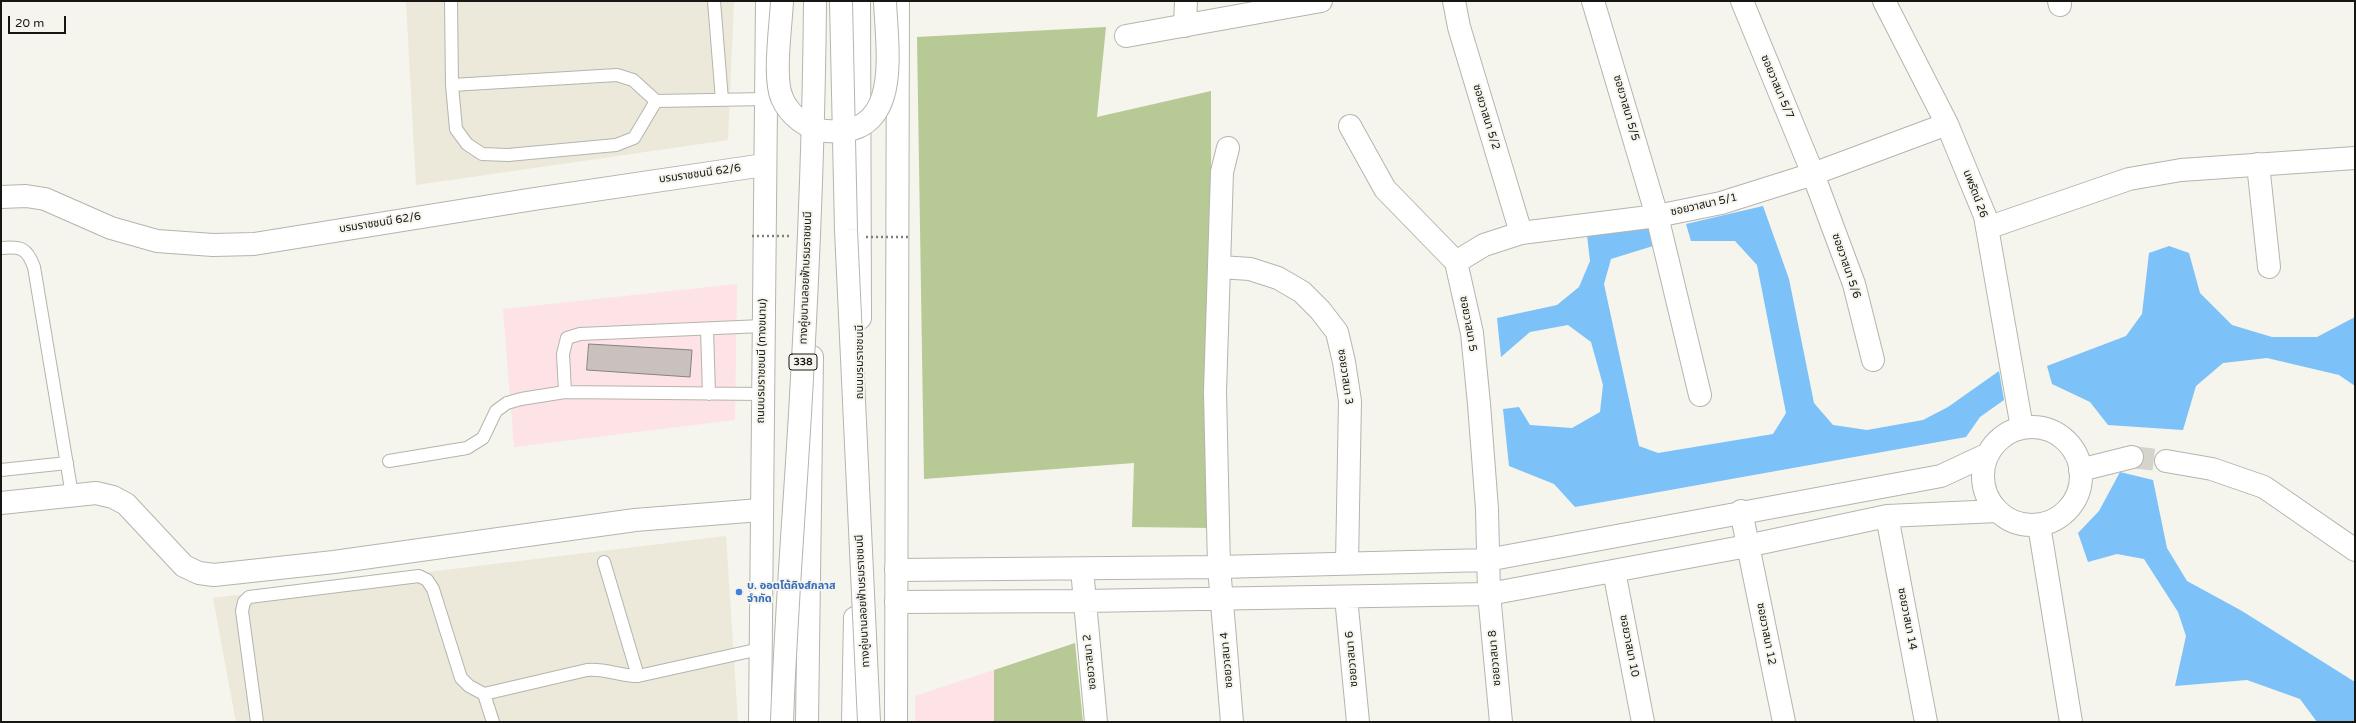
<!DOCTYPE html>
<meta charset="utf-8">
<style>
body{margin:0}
#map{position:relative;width:2356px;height:723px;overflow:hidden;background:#f5f4ed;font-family:"Varela Round",sans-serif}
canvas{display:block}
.frame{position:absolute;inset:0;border:2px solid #161613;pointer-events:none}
.scale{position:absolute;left:8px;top:16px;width:58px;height:18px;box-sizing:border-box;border:2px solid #161613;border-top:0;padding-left:5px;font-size:12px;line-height:14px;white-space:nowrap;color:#161613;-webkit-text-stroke:3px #f5f4ed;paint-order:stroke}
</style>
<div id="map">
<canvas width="2356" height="723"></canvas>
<div class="frame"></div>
<div class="scale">20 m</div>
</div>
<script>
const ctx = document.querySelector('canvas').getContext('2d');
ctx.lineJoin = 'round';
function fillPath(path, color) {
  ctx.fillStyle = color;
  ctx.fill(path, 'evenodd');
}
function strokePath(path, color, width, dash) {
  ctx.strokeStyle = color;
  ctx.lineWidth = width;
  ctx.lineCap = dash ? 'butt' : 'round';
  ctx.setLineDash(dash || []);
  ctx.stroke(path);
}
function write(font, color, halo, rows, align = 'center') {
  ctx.font = font + ' "Varela Round","Noto Sans Thai",sans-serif';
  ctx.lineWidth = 4;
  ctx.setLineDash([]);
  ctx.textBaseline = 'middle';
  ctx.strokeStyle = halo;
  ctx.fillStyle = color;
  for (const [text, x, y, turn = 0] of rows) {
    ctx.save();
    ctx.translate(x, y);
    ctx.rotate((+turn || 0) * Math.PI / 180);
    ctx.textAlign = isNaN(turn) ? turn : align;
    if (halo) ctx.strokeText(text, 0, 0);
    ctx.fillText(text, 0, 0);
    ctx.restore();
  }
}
const commercial = new Path2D(`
 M737,284L735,420L514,447L503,309Z
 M994,670V722H915V696Z`);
const built = new Path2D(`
 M406,1H734L728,140L416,185Z
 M726,536L738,722H236L213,598Z`);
const green = new Path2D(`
 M1106,27L1097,117L1211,91V528L1132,527L1134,463L924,479L917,37Z
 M1075,643L1083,722H994V670Z`);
const water = new Path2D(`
 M1763,206L1789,279L1814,403L1833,425L1867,430L1923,420L1948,407L1999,371L2004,400L1980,417L1966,437L1575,507L1554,484L1509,466L1503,409L1519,407L1530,425L1572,428L1600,412L1603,385L1591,342L1568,325L1530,332L1501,357L1497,318L1557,305L1579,287L1590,261L1587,235L1651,228L1653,246L1611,259L1604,284L1639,446L1658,453L1773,434L1786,413L1757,265L1735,241H1691L1686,224Z
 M2169,246L2189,253L2200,293L2232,325L2272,337H2317L2355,317V386L2339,375L2267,358L2223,363L2196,386L2183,430L2108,425L2090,402L2052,384L2047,366L2126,336L2142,314L2149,253Z
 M2120,472L2153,480L2167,548L2187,581L2242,611L2355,682V722H2317L2300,699L2247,680L2175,686L2186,636L2178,612L2144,559L2117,554L2088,562L2078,533L2099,511Z`);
const building = new Path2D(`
 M589,344L692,350L690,377L587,370Z`);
const minorTunnel = new Path2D(`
 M2132,457L2166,461`);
const service = new Path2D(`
 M451,1L452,85L456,129L467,144L482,154L508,155L616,145L634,138L656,101
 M714,1L722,100
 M452,85L617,75L633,80L656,101L765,99
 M1,248C21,246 27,248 34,267L72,495
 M707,329L709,394
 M565,392L563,354L567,338L580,334L762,326
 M389,461L467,448L483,438L496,411L507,403L521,399L565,392L762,394
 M1,470L67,463
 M604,562L638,676
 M484,694L493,722
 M257,722L242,611L244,602L249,597L419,576L427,580L433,589L461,678L469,686L484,694L587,670C605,668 620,676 638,676L760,649`);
const minor = new Path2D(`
 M1454,1L1459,27L1521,233
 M1593,1L1657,216L1700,395
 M1742,1L1813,174L1854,284L1873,360
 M1884,1L1947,124L1985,216L2022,428
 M2059,1L2060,5
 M1185,26L1186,1
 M1126,36L1321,1
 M1350,126L1385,189L1456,262L1472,333L1479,404L1487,509L1489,594L1501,722
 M1228,148L1222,172L1215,392L1219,567L1232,722
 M2258,164L2269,267
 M1,197L26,196L45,199L111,228L157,241L213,245L254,244L534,199L764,165
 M1987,228L2129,179L2181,170L2355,158
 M1456,262L1484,245L1521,233L1657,216L1721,203L1813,174L1947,124
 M1220,267L1250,269L1278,278L1302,292L1320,310L1337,332L1344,362L1350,401L1347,563
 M1983 476a49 49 0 1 1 98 0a49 49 0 1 1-98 0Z
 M2166,461L2212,469L2264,487L2355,550
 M2080,470L2132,457
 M1,503L96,493L113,497L126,504L184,566L199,573L214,575L334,562L635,520L760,510
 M1741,511L1784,722
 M1887,516L1926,722
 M2039,525L2071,722
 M1082,569L1096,722
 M896,570L1219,567L1487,560L1941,476L1988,454
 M1614,571L1643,722
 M1346,597L1358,722
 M896,602L1084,601L1489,594L1742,547L1887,516L1997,511`);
const secondary = new Path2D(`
 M760,722L767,1
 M896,722L898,1`);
const trunk = new Path2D(`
 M859,1L860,318
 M807,722L812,357
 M853,722L855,618`);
const pathBridge = new Path2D(`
 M752,236H789
 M866,237H908`);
const secondaryBridge = new Path2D(`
 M782,1C781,25 773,78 782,98C789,115 808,130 826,131C903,138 887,52 885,1`);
const primaryBridge = new Path2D(`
 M841,1L846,230L869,722
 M782,722C786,607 796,493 802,378C809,253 814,127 815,1`);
const markers = [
 [739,592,4,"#3f7fe0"]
];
const shields = [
 [803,362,28]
];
const shieldNames = [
 ["338",803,362]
];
const streetNames = [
 ["ซอยวาสนา 5/7",1777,87,67],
 ["ซอยวาสนา 5/5",1626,108,74],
 ["ซอยวาสนา 5/2",1486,117,73],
 ["บรมราชชนนี 62/6",700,174,-8],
 ["นพรัตน์ 26",1975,194,69],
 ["ซอยวาสนา 5/1",1704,205,-13],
 ["บรมราชชนนี 62/6",380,223,-9],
 ["ซอยวาสนา 5/6",1846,266,71],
 ["ทางคู่ขนานลอยฟ้าบรมราชชนนี",806,278,-88],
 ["ซอยวาสนา 5",1468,324,80],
 ["ถนนบรมราชชนนี (ทางขนาน)",762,361,-89],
 ["ถนนบรมราชชนนี",860,362,-90],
 ["ซอยวาสนา 3",1345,377,82],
 ["ทางคู่ขนานลอยฟ้าบรมราชชนนี",863,601,-93],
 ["ซอยวาสนา 14",1907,619,79],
 ["ซอยวาสนา 12",1766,634,79],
 ["ซอยวาสนา 10",1629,646,79],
 ["ซอยวาสนา 8",1495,658,-95],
 ["ซอยวาสนา 6",1352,659,-95],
 ["ซอยวาสนา 4",1227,660,-95],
 ["ซอยวาสนา 2",1090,662,-96]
];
const shopNames = [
 ["บ. ออตโต้คิงส์กลาส",747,586],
 ["จำกัด",747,599]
];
fillPath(commercial, '#fde2e6');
fillPath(built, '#ece8da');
fillPath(green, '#b7c994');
fillPath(water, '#7cc1f7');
fillPath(building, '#c8c1be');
strokePath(building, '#89827f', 1);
strokePath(minorTunnel, '#d4d3cc', 22, [22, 11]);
strokePath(service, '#b5b4ad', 14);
strokePath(minor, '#b5b4ad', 24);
strokePath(secondary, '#b5b4ad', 24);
strokePath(trunk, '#b5b4ad', 24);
strokePath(service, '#fff', 12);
strokePath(minor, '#fff', 22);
strokePath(secondary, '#fff', 22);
strokePath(trunk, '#fff', 22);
strokePath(secondaryBridge, '#b5b4ad', 24, []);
strokePath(primaryBridge, '#b5b4ad', 24, []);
strokePath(pathBridge, '#807f7a', 2.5, [2, 3]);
strokePath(secondaryBridge, '#fff', 22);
strokePath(primaryBridge, '#fff', 22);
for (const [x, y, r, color] of markers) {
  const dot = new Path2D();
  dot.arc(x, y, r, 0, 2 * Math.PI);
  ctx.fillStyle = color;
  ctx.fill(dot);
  strokePath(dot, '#f5f4ed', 1.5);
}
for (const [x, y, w] of shields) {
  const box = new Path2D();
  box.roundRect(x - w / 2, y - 8, w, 16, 3);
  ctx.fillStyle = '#f5f4ed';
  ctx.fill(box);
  strokePath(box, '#161613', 1);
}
write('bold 10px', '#161613', null, shieldNames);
write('11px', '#161613', '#f5f4ed', streetNames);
write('bold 11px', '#366cbe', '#f5f4ed', shopNames, 'left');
</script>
